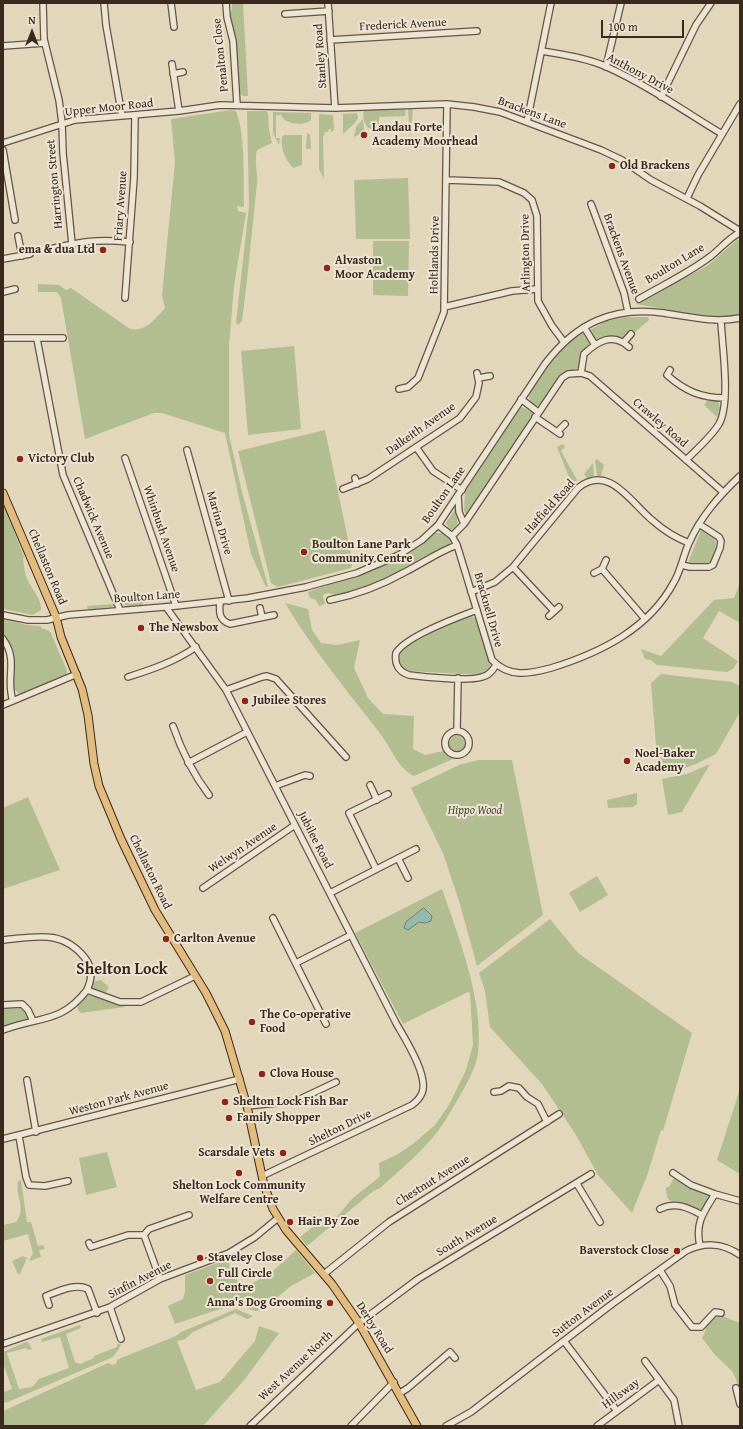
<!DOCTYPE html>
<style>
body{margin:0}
#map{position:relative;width:743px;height:1429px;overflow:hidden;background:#e2d7bb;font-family:"Gentium Book Plus",serif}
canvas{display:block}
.frame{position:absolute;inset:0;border:4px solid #3b281e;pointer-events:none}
.north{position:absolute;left:12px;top:12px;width:40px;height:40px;-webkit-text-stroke:3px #ece5d3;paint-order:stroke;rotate:0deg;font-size:11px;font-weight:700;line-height:16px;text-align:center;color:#3b281e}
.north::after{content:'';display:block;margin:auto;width:14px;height:18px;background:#3b281e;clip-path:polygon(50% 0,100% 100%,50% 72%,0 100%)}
.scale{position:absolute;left:601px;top:20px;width:83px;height:18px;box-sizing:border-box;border:2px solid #3b281e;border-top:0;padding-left:5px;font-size:12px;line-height:14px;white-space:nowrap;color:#3b281e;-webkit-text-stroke:3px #ece5d3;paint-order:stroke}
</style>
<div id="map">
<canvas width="743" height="1429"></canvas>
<div class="frame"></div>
<div class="north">N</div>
<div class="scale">100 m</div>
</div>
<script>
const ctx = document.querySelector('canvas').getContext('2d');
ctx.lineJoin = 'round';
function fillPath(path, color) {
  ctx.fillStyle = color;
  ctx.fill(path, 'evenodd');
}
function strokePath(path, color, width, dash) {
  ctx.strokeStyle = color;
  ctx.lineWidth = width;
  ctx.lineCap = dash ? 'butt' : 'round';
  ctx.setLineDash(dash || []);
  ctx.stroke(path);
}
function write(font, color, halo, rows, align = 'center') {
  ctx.font = font + ' "Gentium Book Plus",serif';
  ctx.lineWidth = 4;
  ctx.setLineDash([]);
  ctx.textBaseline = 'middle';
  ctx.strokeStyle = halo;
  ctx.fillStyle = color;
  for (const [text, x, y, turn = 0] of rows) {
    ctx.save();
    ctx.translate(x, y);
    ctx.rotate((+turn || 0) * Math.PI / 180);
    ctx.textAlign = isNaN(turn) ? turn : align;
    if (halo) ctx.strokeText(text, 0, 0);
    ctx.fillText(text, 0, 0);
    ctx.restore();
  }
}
const green = new Path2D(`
 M232,3H243L248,96H243L239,93L230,12L232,10Z
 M406,107L405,116L379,117V127H373L370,129C364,126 362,116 364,109Z
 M408,109L413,110L410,139Z
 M231,110L236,111C246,136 243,180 244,207L237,206L238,211L246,213L234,286L229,346V435L242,492L268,586L266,587L251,554L225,433L162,413H154L85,439L61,298L57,292H38V284L59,285L66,290L71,288L130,329C146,332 155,319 165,308L162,295L175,162L171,119Z
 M247,111H266L268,113L269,130L272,143L257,150C254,161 258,173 257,184C252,229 248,275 242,321L238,325L236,323L249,206Z
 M273,112L311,113V120C305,126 284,125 281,115H276V138H280L279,145L273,133Z
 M357,113L358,118L355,123L343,134V114Z
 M319,114L333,115L334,130L331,132V129H329L328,132H325L323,137L324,179L319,169Z
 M363,119L364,132L354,137L356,127Z
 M307,133L310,135L311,149H306Z
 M284,135H302V165L293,168C284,158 281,149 282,137Z
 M408,178L410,239H356L354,180Z
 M737,240H740V314L718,317L680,312L636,304L707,266Z
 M373,241H409L408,296L373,295Z
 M625,317H648L649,320L634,333L630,331L624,338L612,337L599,341L593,338L590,330L606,321Z
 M582,333L586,334L590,344L581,354L578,368L559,377L541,404L537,406C531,404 528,400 529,393C539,374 561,341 582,333Z
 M294,346L301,429L248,435L241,351Z
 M707,401H716L719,403L720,408L717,417L704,405Z
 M521,407L531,411L533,414L531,420L469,514L466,515L464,511L465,492Z
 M325,430L353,563L351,568L278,587L271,583L238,451Z
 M563,444L565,447L561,451L577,480L574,483L568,475L557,447Z
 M597,459L604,465L601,476H597L595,461Z
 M593,463L594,476L587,478L584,474Z
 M3,502L24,557L23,559C24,566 25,575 28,581C33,590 42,600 41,610L33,615L3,609Z
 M455,509L458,524L454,529L450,530L446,523Z
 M701,530C720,531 720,555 708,565L690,564L688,563Z
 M434,533H442L450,539V544C415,565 378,584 337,596L329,593L323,595L325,604L319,606L316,600L310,598L308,592L385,565L410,553Z
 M404,542L407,547L397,552L395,547Z
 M740,583V623L719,611L703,638L738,661L733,669L727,672L657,665L651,660L645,659L641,649L661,656L714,600L734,598Z
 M143,602L142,605L126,606L123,603Z
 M285,603L308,609L312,630L321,643L337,645L360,640L354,668L368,698L383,714L414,716L413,749L425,755L443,751L453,759L414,776C398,768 392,750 382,736C349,693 313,650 285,603Z
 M114,604L115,605L112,607L88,609L87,606Z
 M467,616H472L476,619L491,664L488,671L481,675L409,671L402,668C398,661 398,653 404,648L438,629Z
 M3,618L26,625L41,626V628L48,630L51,633L67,671L66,676L21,695L12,688L14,658L10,644L3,635Z
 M661,674L732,682L740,686V712L716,754L696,764L682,769L658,771L651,683Z
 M447 742a10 10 0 1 1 20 0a10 10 0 1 1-20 0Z
 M479,760H512L543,915L477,966L459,901L443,853L411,788L459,765Z
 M710,764L682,812L668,815L662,779L687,774Z
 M637,793V804L633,807L608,808L607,800Z
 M28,797L60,870L3,889V808Z
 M597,876L608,895L580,912L569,893Z
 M442,889C459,938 484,1001 478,1053C476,1067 468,1081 462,1092C454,1105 447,1119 438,1131C421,1153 400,1170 380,1188L372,1192L307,1246L300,1237L327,1215L332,1221C341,1214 345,1206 353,1198C362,1190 372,1184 380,1176L379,1163L398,1154L414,1143L435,1125L449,1105L466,1070L473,1045L470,993L468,992L403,1024L355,933Z
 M550,919L578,953L692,1033L663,1131L661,1130L648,1173L632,1213L598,1175L576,1135L542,1084L490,1027L485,991L479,973Z
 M101,980L109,987L105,994L92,988L93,982Z
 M88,995L123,1004L125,1007L81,1013L78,1010V1003Z
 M21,1008L28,1016L27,1020L3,1027V1009Z
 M740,1089V1174L717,1160Z
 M107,1152L117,1187L86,1195L79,1158Z
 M673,1179H680L688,1186L708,1195L709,1199L702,1210C697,1210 692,1206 687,1205C673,1200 666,1206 666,1187H669Z
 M21,1180L27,1222H31L38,1246L43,1245L45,1249L39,1250L41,1257L29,1261L33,1253L28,1234L3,1241V1225L16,1222C27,1207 15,1198 18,1181Z
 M296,1250L315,1273L291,1286L262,1310L255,1311L235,1304L175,1324L168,1306L183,1299L185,1292V1275L228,1259L231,1270L242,1289L272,1272Z
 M23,1256L27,1258L20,1274H18L12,1261Z
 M236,1309L253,1316L247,1319L235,1313L193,1332L185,1339L177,1341L196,1390L220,1382L255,1341L259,1326L279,1333L245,1379L203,1426H3V1411L108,1363L112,1365L116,1364L117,1360L121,1358L176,1336L181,1332Z
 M715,1313L740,1323V1394L736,1379L732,1371L715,1355L702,1338L706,1329L703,1327Z
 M80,1325L81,1328L66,1334L75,1362L80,1364L94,1358V1356L117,1347V1344L121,1343L119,1349L113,1357L8,1402L3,1403V1392L12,1389L3,1363V1352L26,1342L29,1343L32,1349L28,1350L26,1348L7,1353L19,1389L32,1387L39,1379L69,1368L60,1337L42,1342L41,1339Z`);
const water = new Path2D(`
 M424,908L432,916L431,921L425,923L419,922L408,930L404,928L406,922Z`);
const minor = new Path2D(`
 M43,3L44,39L59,100L62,123L63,153L72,244
 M104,3L106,25L122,116
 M171,3L174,27
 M226,3L227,17L233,41L237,105
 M328,3L335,108
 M285,14L329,11
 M330,40L477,31
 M3,46L45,43
 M542,51C564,55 587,58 607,67C647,85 684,111 722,134
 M172,64L179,111
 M606,67L621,3
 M173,74L183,72
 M661,97L696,25L711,3
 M527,122L551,3
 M3,143L75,120L179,111L220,105L335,108L447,104L474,107L500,112L601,150L622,160L651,180L700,206L740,231
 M3,150L15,220
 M447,180L499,182L524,193L532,200L537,216L538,301L552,326L564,342
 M687,198L698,175L740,104
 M591,204L624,293L628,312
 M18,236L22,256
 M50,249C82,241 97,239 130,242
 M3,259L30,254
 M3,292L15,289
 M125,298L134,178L135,115
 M639,299C663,285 689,273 711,256C719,250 732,235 740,233
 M444,307L512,291L537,289
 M584,327L595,345
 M3,338H63
 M37,339L63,475L120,610
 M624,342L631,334
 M670,370L667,375C685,391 701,398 725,398
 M581,373L590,376L723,492
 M478,378L490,376
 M399,389L408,387L418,378L444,312L447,104
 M521,399L538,412
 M535,417L560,434
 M557,432L565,424
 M416,447L433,471L462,490
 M187,450L229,601
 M125,458L176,606
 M686,460C697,449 711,437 719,424C731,403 722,345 721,321
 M355,478L357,484
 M343,489L368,479L460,418L476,397L479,383L477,373
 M458,496L459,512L464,524
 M438,525L452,536L457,545L492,660C509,678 529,674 551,668C600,653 649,629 674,582C681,570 683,556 689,543C701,516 719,496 740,476
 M452,536L464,524L562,378L568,374L581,373L584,354C598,341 613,332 629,347
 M682,565L690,567H709L713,565L720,548L721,541L719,537L699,524
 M513,567L554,611
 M602,569L645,619
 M594,573L602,569L606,560
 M471,592L495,582L513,567L578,488C609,463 631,503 652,520C662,529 676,538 689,543
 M330,600C355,595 382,585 405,572C423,563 438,552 457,545
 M220,602C219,613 219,620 230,624L274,615
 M166,607L226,690L396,1023C405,1039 429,1076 422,1093C420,1098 416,1102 412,1105L262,1176
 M260,608L262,617
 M477,610C458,617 405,637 396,653C394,664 399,672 409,675C426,677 466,682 482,677C488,676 493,670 496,665
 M3,615L28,620H47L68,615L176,606L248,598L306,587L357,573L399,555L422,540L438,525L545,364C576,323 613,306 664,313C690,317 714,323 740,318
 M549,616L559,607
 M3,639C19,661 5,678 13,701
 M128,677C153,669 174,662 196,647
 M226,690L262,677L267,676L276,679L346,757
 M3,705L77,674
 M173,726C182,752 193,774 209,795
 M457,730L458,678
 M445 743a12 12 0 1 1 24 0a12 12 0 1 1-24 0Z
 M188,763L247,732
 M370,785L377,800
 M275,786L305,775L310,776
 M398,858L408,878
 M376,869L349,813L388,794
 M203,888L295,825
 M330,893L416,849
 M273,918L326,1024
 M3,940C36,937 62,929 85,958C93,968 92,979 87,990
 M296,963L351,935
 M3,1005L22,1004L28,1010L33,1021
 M3,1030C39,1016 61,1024 87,990L120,1002H141L195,976
 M27,1080L36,1132
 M494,1092L501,1091L509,1086L519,1088L527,1097L538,1104L547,1122
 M247,1106L296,1101L336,1082
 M19,1136L26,1177L29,1185L45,1186L68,1181
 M3,1139L240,1079
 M673,1173L691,1185L715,1194C703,1213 695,1223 700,1246
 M577,1184L600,1222
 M715,1194L740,1201
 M660,1209C675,1201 689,1208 702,1215
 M144,1235L149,1229L189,1215
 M89,1243L91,1247L128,1235H144L160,1279
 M660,1270L670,1286L675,1305L692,1327H701L715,1312L721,1313
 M324,1274L389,1222L559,1114
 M49,1305L46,1296C59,1291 75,1283 88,1289L97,1313
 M110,1307L121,1339
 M564,1341L617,1411
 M3,1344L110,1307L160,1279L229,1253L255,1237L278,1218
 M645,1361L674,1400L679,1426
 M736,1388L740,1404
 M400,1393L408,1388L450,1352L455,1358
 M250,1426L359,1323L418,1279L591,1174
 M351,1426L394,1382
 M446,1426L471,1412L612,1304L686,1251C704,1242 723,1243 740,1255
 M597,1426L659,1380`);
const major = new Path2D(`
 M3,493L56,617L61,637L82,689L88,715L94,764L99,786L121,839L155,910L206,993L225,1031L247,1106L264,1185L273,1209L286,1230L332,1284L359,1323L417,1426`);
const markers = [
 [364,135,4,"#8f2418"],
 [612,166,4,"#8f2418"],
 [103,250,4,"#8f2418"],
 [327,268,4,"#8f2418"],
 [20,459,4,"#8f2418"],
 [304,552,4,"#8f2418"],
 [141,628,4,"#8f2418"],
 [245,701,4,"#8f2418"],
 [627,761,4,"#8f2418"],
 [166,939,4,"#8f2418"],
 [252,1022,4,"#8f2418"],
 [262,1074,4,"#8f2418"],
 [225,1102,4,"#8f2418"],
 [229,1118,4,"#8f2418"],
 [283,1153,4,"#8f2418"],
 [239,1173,4,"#8f2418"],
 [290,1222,4,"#8f2418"],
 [677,1251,4,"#8f2418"],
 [200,1258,4,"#8f2418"],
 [210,1281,4,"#8f2418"],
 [330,1303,4,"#8f2418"]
];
const streetNames = [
 ["Frederick Avenue",403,25,-3],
 ["Penalton Close",221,55,-96],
 ["Stanley Road",321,56,-94],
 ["Anthony Drive",640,74,28],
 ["Upper Moor Road",109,108,-6],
 ["Brackens Lane",532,113,20],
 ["Harrington Street",55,184,-95],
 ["Friary Avenue",121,206,-86],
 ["Arlington Drive",526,253,-91],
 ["Brackens Avenue",621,254,70],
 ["Holtlands Drive",435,255,-89],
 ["Boulton Lane",675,264,-31],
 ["Crawley Road",660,423,41],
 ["Dalkeith Avenue",421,429,-35],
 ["Boulton Lane",444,495,-55],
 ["Hatfield Road",550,507,-48],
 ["Chadwick Avenue",93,518,67],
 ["Marina Drive",219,523,74],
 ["Whinbush Avenue",161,529,71],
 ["Chellaston Road",47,567,67],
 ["Boulton Lane",147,597,-4],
 ["Bracknell Drive",488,610,74],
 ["Jubilee Road",315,840,63],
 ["Welwyn Avenue",243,848,-34],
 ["Chellaston Road",150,872,64],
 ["Weston Park Avenue",119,1099,-15],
 ["Shelton Drive",340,1128,-26],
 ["Chestnut Avenue",433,1181,-32],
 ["South Avenue",467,1236,-31],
 ["Sinfin Avenue",140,1280,-27],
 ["Sutton Avenue",583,1313,-37],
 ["Derby Road",374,1328,58],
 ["West Avenue North",296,1366,-43],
 ["Hillsway",621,1394,-36]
];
const poiNames = [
 ["Landau Forte",372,128],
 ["Academy Moorhead",372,142],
 ["Old Brackens",620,166],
 ["ema & dua Ltd",95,250,"right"],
 ["Alvaston",335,261],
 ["Moor Academy",335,275],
 ["Victory Club",28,459],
 ["Boulton Lane Park",312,545],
 ["Community Centre",312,559],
 ["The Newsbox",149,628],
 ["Jubilee Stores",253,701],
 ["Noel-Baker",635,754],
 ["Academy",635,768],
 ["Carlton Avenue",174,939],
 ["The Co-operative",260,1015],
 ["Food",260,1029],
 ["Clova House",270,1074],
 ["Shelton Lock Fish Bar",233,1102],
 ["Family Shopper",237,1118],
 ["Scarsdale Vets",275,1153,"right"],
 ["Shelton Lock Community",239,1186,"center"],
 ["Welfare Centre",239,1200,"center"],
 ["Hair By Zoe",298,1222],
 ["Baverstock Close",669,1251,"right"],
 ["Staveley Close",208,1258],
 ["Full Circle",218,1274],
 ["Centre",218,1288],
 ["Anna's Dog Grooming",322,1303,"right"]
];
const parkNames = [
 ["Hippo Wood",475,811]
];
const districtNames = [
 ["Shelton Lock",122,970]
];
fillPath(green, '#b2be91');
fillPath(water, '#95baad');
strokePath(water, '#718074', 1);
strokePath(minor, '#655445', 8);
strokePath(major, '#3b281e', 9);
strokePath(minor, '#ece5d3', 5.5);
strokePath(major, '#e1bc7e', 7);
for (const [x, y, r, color] of markers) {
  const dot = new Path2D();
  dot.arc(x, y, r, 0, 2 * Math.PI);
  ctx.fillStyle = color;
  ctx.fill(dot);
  strokePath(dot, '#ece5d3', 1.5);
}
write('12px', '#3b281e', '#ece5d3', streetNames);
write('bold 12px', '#3b281e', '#ece5d3', poiNames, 'left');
write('italic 12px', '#534635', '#ece5d3', parkNames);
write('bold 16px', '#3b281e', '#ece5d3', districtNames);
</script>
